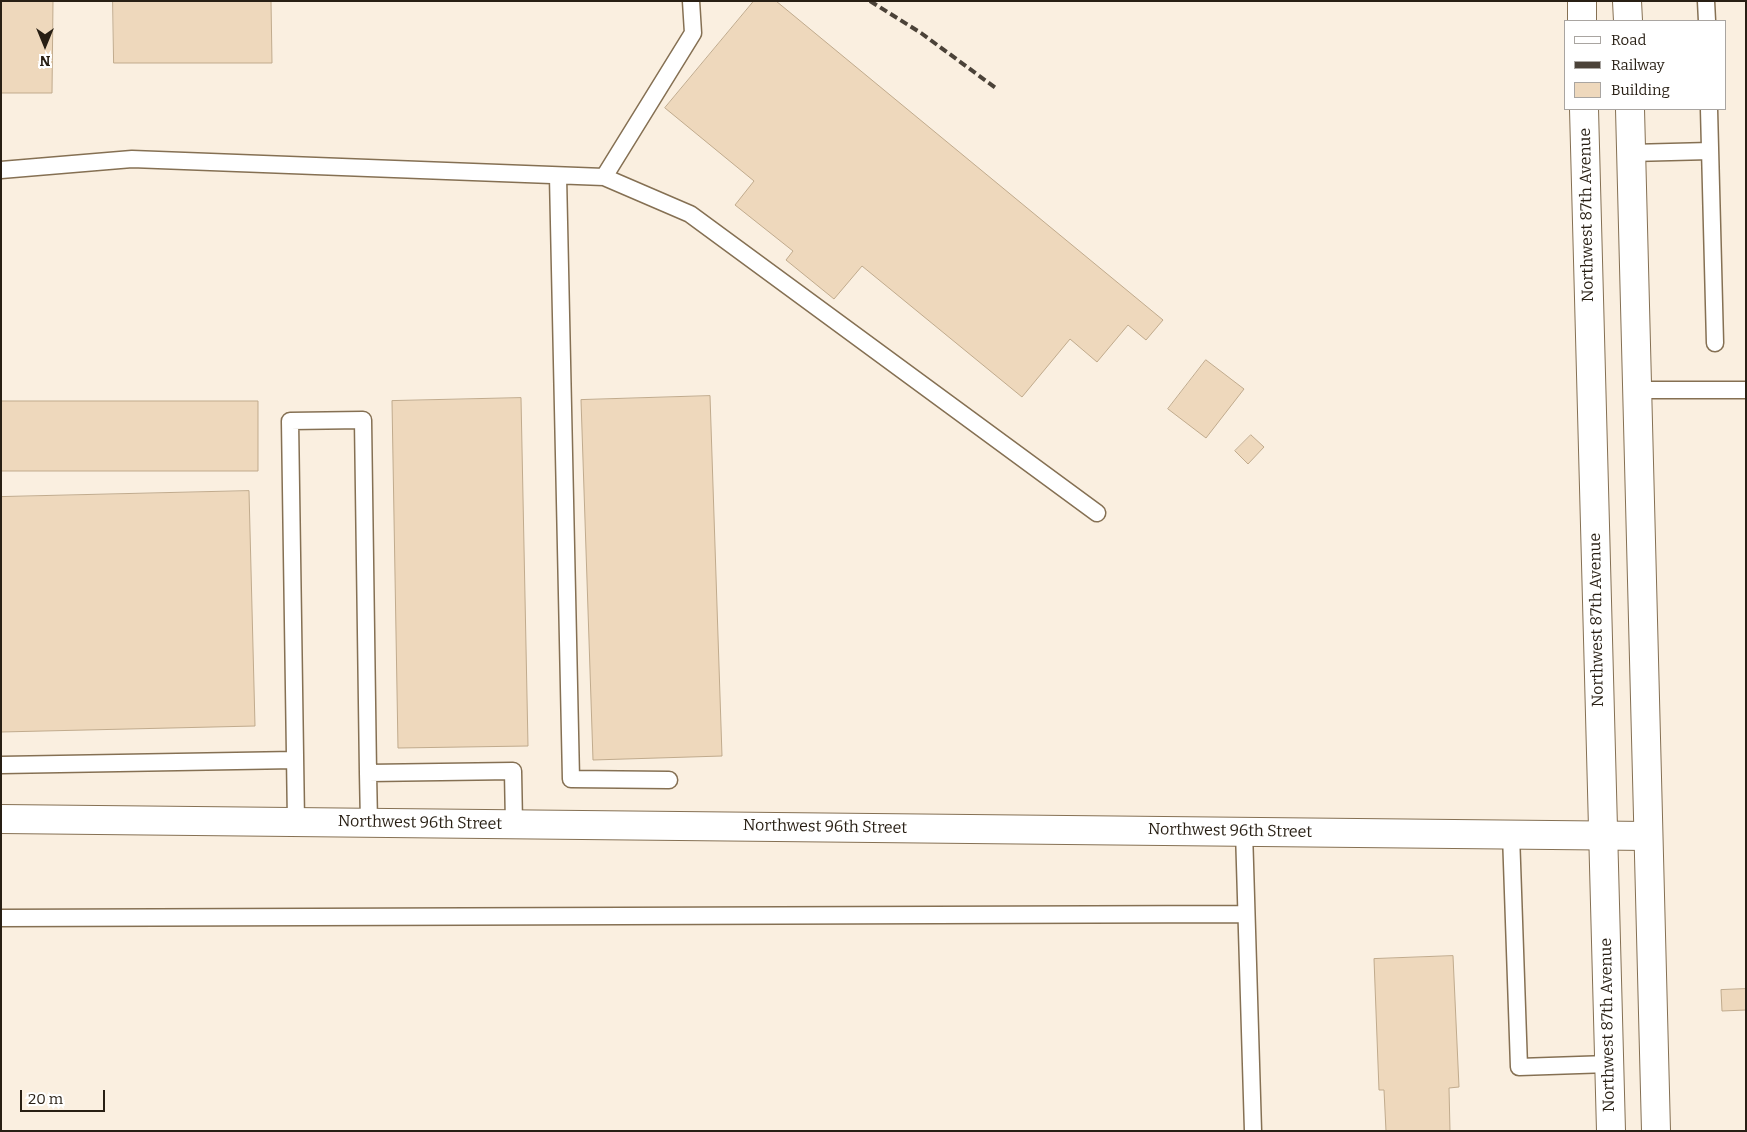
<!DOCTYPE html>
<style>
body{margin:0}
#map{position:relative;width:1747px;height:1132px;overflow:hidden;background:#fffaf4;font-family:Bitter,serif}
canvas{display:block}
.frame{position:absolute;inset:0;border:2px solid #281f14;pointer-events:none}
.legend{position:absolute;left:1564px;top:20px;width:162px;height:90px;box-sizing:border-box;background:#fff;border:1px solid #a9a5a1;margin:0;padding:6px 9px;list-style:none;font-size:15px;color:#281f14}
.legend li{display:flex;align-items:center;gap:10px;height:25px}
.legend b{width:25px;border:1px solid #a9a5a1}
.north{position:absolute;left:20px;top:20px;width:50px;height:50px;-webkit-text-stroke:4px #fff;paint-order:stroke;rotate:180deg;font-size:14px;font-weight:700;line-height:20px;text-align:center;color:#281f14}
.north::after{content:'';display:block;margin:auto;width:18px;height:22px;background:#281f14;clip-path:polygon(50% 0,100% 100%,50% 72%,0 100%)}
.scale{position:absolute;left:20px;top:1090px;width:85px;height:22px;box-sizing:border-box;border:2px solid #281f14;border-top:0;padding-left:6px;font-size:15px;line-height:18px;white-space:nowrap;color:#281f14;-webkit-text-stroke:4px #fff;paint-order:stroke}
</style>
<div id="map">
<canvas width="1747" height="1132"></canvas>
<div class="frame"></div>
<ul class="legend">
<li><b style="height:6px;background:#fff"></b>Road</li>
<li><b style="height:6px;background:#4b4238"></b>Railway</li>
<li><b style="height:14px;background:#eed8bc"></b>Building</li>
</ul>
<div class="north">N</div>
<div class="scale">20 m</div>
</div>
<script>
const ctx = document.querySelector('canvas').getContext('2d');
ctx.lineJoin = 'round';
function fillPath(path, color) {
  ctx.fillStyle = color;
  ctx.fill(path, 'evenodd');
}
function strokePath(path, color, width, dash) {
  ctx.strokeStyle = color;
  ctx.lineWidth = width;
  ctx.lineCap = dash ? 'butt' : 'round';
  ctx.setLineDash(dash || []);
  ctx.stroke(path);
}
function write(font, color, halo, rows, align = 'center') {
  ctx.font = font + ' Bitter,serif';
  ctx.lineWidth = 4;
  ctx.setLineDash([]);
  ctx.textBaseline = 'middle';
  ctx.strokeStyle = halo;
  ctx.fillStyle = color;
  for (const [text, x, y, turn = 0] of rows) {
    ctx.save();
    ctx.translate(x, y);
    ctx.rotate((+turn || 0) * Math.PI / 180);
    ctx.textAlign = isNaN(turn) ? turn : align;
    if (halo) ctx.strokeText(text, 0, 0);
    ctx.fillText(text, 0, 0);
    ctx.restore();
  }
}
const built = new Path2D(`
 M1,1H1746V1131H1ZM1566,21H1726V109H1566Z`);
const building = new Path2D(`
 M1,1H53L52,93H1Z
 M113,1H271L272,63H114Z
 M754,1H776L1163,320L1146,340L1128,325L1097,362L1070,339L1022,397L862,266L834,299L786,260L793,251L735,205L754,181L665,108Z
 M1206,360L1244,389L1206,438L1168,409Z
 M710,396L722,756L593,760L581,400Z
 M521,398L528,746L398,748L392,401Z
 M1,401H258V471H1Z
 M1251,435L1264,447L1248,464L1235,451Z
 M249,491L255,726L1,732V497Z
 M1453,956L1459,1087L1449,1088L1450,1131H1386L1384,1090H1379L1374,959Z
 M1746,989V1010L1722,1011L1721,990Z`);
const service = new Path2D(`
 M1706,1L1707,21
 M1709,109L1715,343
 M1631,153L1710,151
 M1,170L132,159L604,177L690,214L1097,513
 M558,176L571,779L669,780
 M604,177L693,33L691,1
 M1637,390H1746
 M1,765L295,760
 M296,822L290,421L363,420L368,773
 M369,823L368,773L513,771L514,824
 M1244,831L1253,1131
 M1511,834L1519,1067L1609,1064
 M1,918L1246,914`);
const minor = new Path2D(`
 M1,819L1648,836`);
const secondary = new Path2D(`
 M1582,1V21
 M1627,1L1628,21
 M1584,109L1611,1131
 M1630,109L1656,1131`);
const rail = new Path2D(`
 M870,1L921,33L997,89`);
const streetNames = [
 ["Northwest 87th Avenue",1587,215,-91],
 ["Northwest 87th Avenue",1597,620,-91],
 ["Northwest 96th Street",420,823,1],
 ["Northwest 96th Street",825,827,1],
 ["Northwest 96th Street",1230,831,1],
 ["Northwest 87th Avenue",1608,1025,-91]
];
fillPath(built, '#faefe0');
fillPath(building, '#eed8bc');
strokePath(building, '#c1ab8d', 1);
strokePath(service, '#857053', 19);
strokePath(minor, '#857053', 30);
strokePath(secondary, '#857053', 30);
strokePath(service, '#fff', 16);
strokePath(minor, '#fff', 28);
strokePath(secondary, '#fff', 28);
strokePath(rail, '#4b4238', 4, [8, 4]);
write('16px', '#281f14', '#fff', streetNames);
</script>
